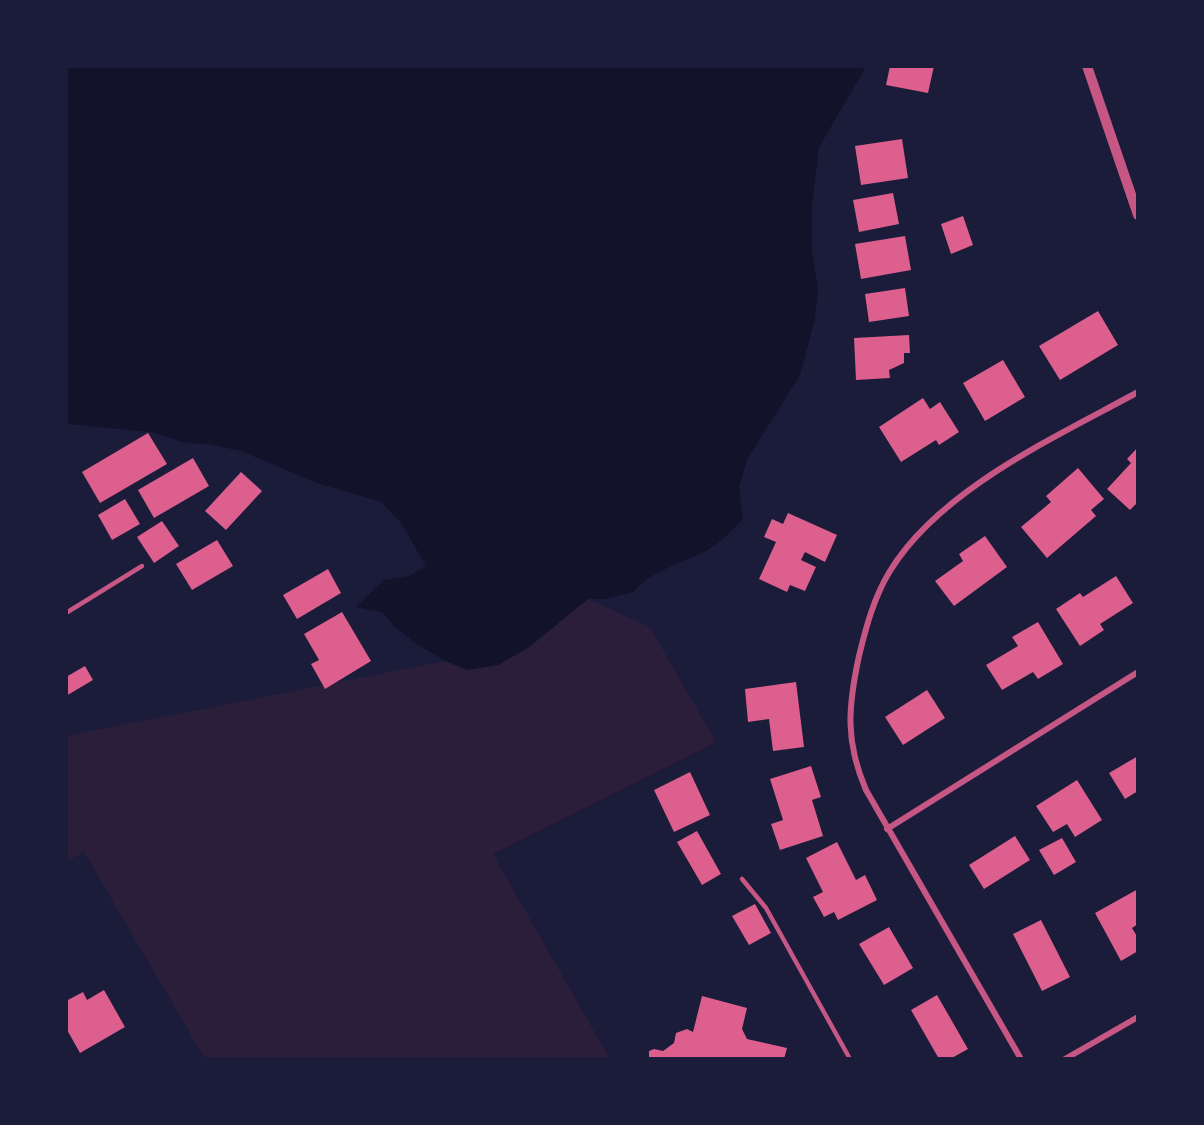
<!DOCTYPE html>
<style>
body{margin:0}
#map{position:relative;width:1204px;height:1125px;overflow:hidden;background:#1b1b3a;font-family:"Golos Text",sans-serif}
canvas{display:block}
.frame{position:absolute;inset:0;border:68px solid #1b1b3a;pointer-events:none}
</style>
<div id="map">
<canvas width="1204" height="1125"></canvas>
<div class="frame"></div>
</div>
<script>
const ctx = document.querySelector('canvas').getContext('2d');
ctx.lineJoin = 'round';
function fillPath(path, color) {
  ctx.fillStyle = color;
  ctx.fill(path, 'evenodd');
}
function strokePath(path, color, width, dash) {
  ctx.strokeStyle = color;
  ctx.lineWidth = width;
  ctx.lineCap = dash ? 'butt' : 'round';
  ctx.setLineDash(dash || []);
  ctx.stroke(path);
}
const green = new Path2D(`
 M588,599L650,627L716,742L493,854L610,1059H205L84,852L66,862V736L445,661L468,670L564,618Z`);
const water = new Path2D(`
 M66,66H865L863,72L819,147L812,205V252L818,289L815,319L800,375L748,458L739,486L743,519C734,528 725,538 715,545C692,562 649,569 634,592L605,599H588L528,648L498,665L468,670L445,661L415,643L395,627L382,612L356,607L384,580L409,576L426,566L401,523L381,502L317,483L241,451L209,444L186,443L152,432L66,424Z`);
const building = new Path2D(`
 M890,66H934L928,93L886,85Z
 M902,139L908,178L861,185L855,146Z
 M893,193L899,224L859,232L853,200Z
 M963,216L973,245L951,254L941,224Z
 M905,236L911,270L861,279L855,244Z
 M905,288L909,316L869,322L865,294Z
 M1098,311L1118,345L1060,380L1039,346Z
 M909,335L910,353H904V363L889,370L890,378L856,380L854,338Z
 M1003,360L1025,397L985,421L963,383Z
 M923,398L930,409L940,402L959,432L939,445L936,440L901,462L879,427Z
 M148,433L167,464L100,503L82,472Z
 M1138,447V502L1130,510L1107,489L1131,463L1127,459Z
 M193,458L209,486L154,518L138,490Z
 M1078,468L1104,499L1091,510L1096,516L1047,558L1021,527L1051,502L1046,496Z
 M241,472L262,491L226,530L205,511Z
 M125,499L140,524L112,540L98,515Z
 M788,513L837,535L825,562L805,552L801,560L816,567L805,591L790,585L787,592L759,579L776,542L764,537L772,519L783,524Z
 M162,521L179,546L154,563L137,537Z
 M985,536L1007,567L954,606L935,581L963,561L959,554Z
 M217,540L233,566L192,590L176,564Z
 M328,569L341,593L297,619L283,595Z
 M1116,576L1133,603L1100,624L1104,630L1080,646L1056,609L1080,593L1083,597Z
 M342,612L371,661L325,689L311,664L319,660L304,634Z
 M1038,622L1063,664L1038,679L1033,672L1002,690L986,665L1018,646L1012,637Z
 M85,666L93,680L66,696V677Z
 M796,682L804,747L773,751L769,719L748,722L745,689Z
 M927,690L945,718L903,745L885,717Z
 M1138,756V791L1125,799L1109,773Z
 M811,766L821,797L812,800L823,836L780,850L771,824L783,820L770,779Z
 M690,772L710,815L674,832L654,790Z
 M1077,780L1102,820L1075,837L1067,824L1053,832L1036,806Z
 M697,831L721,874L702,885L677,842Z
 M1015,836L1030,860L984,889L969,865Z
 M1062,838L1076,862L1054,875L1039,850Z
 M837,842L856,880L865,875L877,900L838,920L834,912L824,917L813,897L823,892L806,858Z
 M1138,889V924L1132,928L1138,938V951L1121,961L1095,913Z
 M755,904L771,933L749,945L732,916Z
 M1041,920L1070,977L1042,991L1013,934Z
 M889,927L913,968L884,985L859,944Z
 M104,990L125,1027L80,1053L66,1028V1001L83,992L87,1000Z
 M937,995L968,1049L950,1059H939L911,1010Z
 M702,996L747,1008L742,1029L747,1039L787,1048L784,1059H649V1051L654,1049L663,1051L674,1043L676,1033L687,1029L693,1032Z`);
const service = new Path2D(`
 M66,613L142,566
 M742,879L766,908L850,1059`);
const minor = new Path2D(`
 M887,829L1138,672
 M1021,1059L866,790C845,741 848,707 859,656C866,627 874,597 890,571C940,489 1056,437 1138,392
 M1065,1059L1138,1017`);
const tertiary = new Path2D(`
 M1087,66L1138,215`);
fillPath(green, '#2a1e3b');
fillPath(water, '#12122b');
fillPath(building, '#dd5f8e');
strokePath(service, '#c65784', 4.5);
strokePath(minor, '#c65784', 6);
strokePath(tertiary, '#c65784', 10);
</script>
